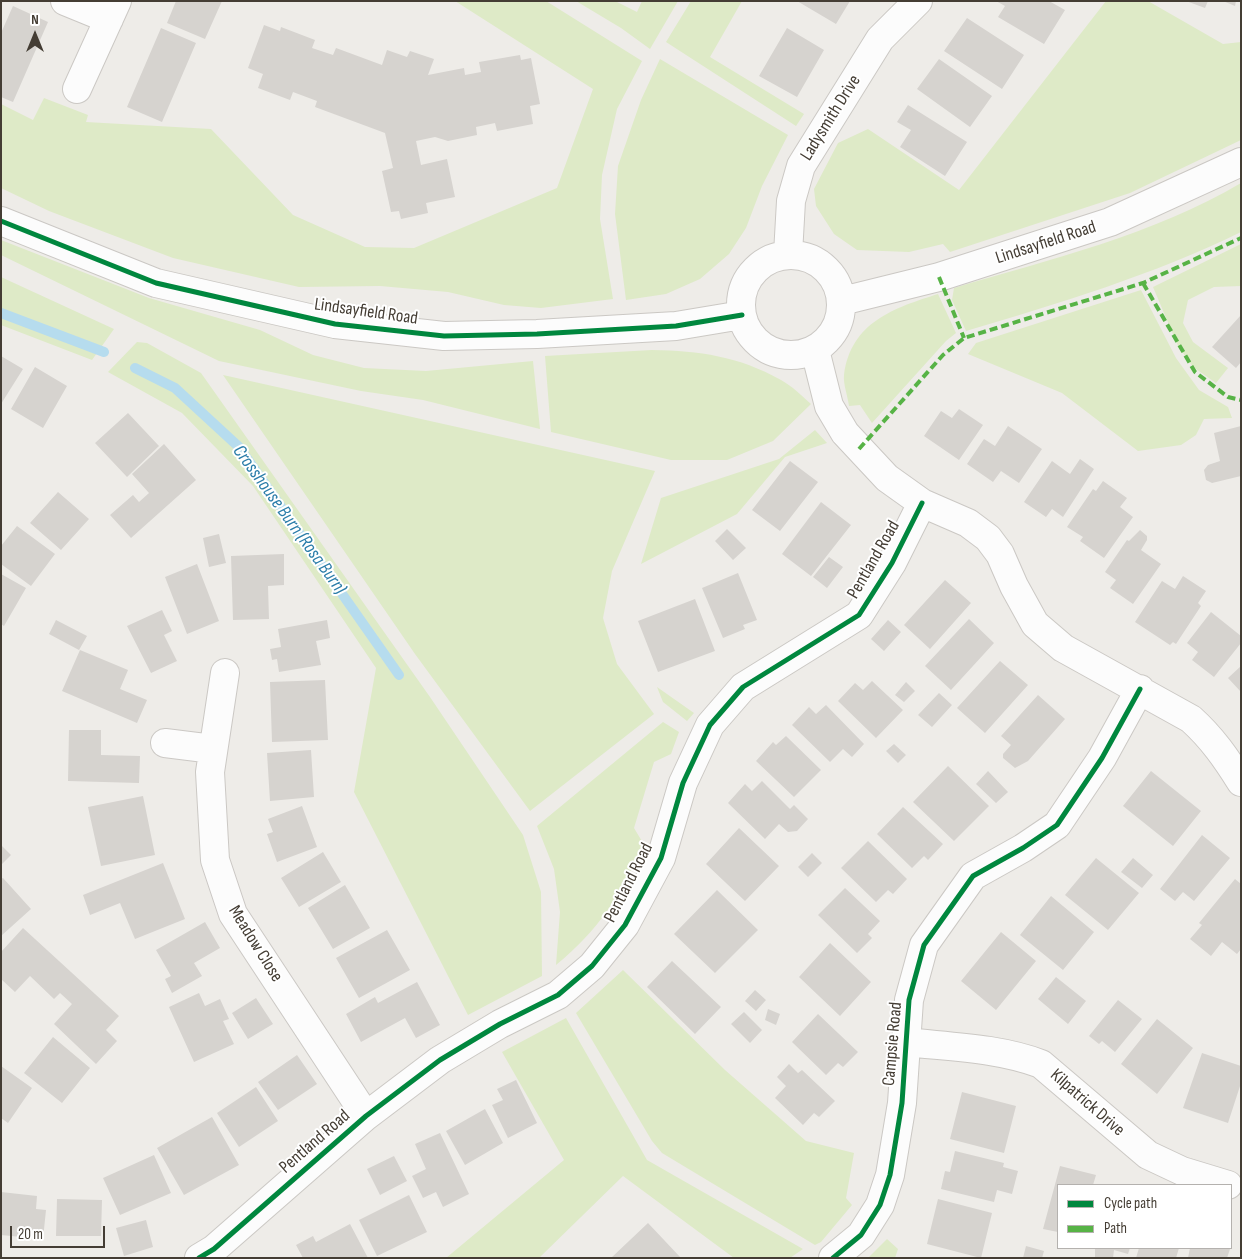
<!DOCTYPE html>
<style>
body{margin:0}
#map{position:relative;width:1242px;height:1259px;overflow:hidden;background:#eeece8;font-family:"Sofia Sans Condensed",sans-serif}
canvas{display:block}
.frame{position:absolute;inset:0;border:2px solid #443d34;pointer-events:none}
.legend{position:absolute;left:1057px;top:1184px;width:175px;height:65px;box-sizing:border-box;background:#fff;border:1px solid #b4b1ae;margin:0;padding:6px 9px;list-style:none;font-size:15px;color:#443d34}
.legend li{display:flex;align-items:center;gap:10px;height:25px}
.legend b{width:25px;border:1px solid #b4b1ae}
.north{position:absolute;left:10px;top:10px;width:50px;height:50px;-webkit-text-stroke:4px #fff;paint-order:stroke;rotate:0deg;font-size:14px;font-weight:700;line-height:20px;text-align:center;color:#443d34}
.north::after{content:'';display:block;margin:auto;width:18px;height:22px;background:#443d34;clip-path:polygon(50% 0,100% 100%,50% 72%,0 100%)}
.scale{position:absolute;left:10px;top:1226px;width:95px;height:22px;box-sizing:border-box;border:2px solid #443d34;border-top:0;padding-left:6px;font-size:15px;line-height:18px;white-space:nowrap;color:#443d34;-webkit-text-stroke:4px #fff;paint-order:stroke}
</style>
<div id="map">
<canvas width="1242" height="1259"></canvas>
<div class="frame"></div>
<ul class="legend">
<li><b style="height:6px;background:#00873e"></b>Cycle path</li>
<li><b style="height:6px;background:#57b346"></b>Path</li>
</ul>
<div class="north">N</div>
<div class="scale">20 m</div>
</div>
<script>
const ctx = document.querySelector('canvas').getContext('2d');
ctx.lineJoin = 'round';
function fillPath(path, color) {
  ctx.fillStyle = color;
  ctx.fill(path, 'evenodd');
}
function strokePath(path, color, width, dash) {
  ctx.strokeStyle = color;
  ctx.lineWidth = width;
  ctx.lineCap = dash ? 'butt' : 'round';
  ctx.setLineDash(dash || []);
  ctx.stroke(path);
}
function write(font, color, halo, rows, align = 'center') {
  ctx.font = font + ' "Sofia Sans Condensed",sans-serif';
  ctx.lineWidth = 4;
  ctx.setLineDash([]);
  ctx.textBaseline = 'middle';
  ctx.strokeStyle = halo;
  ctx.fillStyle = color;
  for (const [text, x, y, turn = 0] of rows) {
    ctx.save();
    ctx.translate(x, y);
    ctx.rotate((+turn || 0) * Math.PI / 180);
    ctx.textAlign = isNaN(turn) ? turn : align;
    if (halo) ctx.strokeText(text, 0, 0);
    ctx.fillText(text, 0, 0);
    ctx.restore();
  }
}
const green = new Path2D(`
 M455,1H546L642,61L617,109L602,175L600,219L613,299L541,308L504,305L448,292L380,286L299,287L173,258L49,211L1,188V104L33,120L44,98L88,115L86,122L211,129L293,215L365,247L414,248L557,188L593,89Z
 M576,1H615L637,12L642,1H678L650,49L621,28Z
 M691,1H742L710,57L804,114L796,126L666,42Z
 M1106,1H1148L1223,44L1241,42V140L1130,193L950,252L943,244L909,252L857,250L834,234L816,206L814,189L838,143L868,129L959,190Z
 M660,59L788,135L762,186L746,228L729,254L700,279L666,294L626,300L615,214L618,166L641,100Z
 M1241,183V232C1153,275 1060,303 966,331L952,300L954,288C1051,259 1153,235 1241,183Z
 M1,240L149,298L260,330L313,355L364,368L426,371L533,361L540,429L423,400L361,391L219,361L1,255Z
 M1241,244V286L1214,287L1188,300L1183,323L1193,342L1228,368L1216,383L1193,367L1178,346L1153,287Z
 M1,277L114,329L92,360L1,325Z
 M1141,290L1176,358L1199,390L1228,407L1232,418L1204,419L1196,435L1181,445L1138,451L1062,393L968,354L976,343Z
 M938,294L956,333L946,341L872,423L860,405L849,406C848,397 843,384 844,375C851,322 894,308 938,294Z
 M137,342L147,343L201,373L430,697L523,835L541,892L542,976L468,1015L354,792L376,668L253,486L182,413L108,372Z
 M652,350C700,351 738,356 781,380C792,386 802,396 811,404L773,441L727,460H671L551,432L545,356Z
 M223,375L655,471L612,571L603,618L617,664L654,714L530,811L415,654Z
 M815,430L827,443L785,457L737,514L641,564L661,498L779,459Z
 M657,687L694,713L687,721L663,702Z
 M663,722L679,732L671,754L654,762L634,828L643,843C622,894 599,930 556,965L560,912L554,869L537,826Z
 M623,970L725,1070L806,1141L854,1153L846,1198L852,1205L821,1242L815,1245L662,1153L652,1141L576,1013Z
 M566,1018L647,1160L803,1249L790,1258H734L623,1176L539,1258H446L564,1160L502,1052Z
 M887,1239L898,1249L895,1258H868Z`);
const stream = new Path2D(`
 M1,313L104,352
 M135,368L175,388L239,447L399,675`);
const building = new Path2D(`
 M176,1H222L205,39L167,23Z
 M797,1H850L836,24Z
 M996,1H1049L1065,10L1044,44L998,17L1005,6Z
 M1186,1H1208L1205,8Z
 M1223,1H1236L1235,6Z
 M13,6L48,22L13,102L1,97V33Z
 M967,18L1024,55L1002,89L944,51Z
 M264,25L280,31L281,27L315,40L312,48L333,55L336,48L382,65L387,50L407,57L410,51L434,59L428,75L464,68L465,75L481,72L479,62L520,55L521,60L531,58L540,104L530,106L533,124L497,131L495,123L476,127L477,135L448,141L435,137L416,141L421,165L447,159L455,197L426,203L428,213L401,219L399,211L391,212L382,171L393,168L385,133L315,107L317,101L293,92L290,100L258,88L263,74L248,68Z
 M161,28L196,43L162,122L127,107Z
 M787,28L824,50L797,97L759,76Z
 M939,59L992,96L970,127L917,89Z
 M908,105L967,142L945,176L900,147L911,130L897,122Z
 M1241,315V362L1236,368L1212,347Z
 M1,356L23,369L1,404Z
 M35,367L67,386L43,428L11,409Z
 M959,409L983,425L959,460L924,436L941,411L952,418Z
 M128,413L159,446L127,477L95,443Z
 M1008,426L1042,449L1019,483L1001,471L993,482L967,464L984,439L995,446Z
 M1241,426V476L1212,483L1206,480L1204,470L1208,465L1220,461L1214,433Z
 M164,444L196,480L131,538L110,515L133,495L139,502L149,493L132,474Z
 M1080,459L1094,469L1063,517L1052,509L1046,517L1024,502L1052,461L1070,474Z
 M790,461L818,482L780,531L752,510Z
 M1103,481L1127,498L1120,507L1133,517L1104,558L1080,541L1083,537L1067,527L1093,489L1096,491Z
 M58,492L89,519L61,550L30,523Z
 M821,502L851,525L811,576L782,554Z
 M17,526L55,554L31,586L1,564V546Z
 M727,529L746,548L733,560L715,541Z
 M1140,530L1147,536V540L1141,550L1161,564L1133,604L1110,588L1116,580L1105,572L1127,540L1129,541Z
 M219,534L226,563L209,567L203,538Z
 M284,554V585L268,586L269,619L233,620L231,556Z
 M829,557L843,567L827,588L813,577Z
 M197,564L219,621L187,634L165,577Z
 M738,573L757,620L743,625L745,629L723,638L702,588Z
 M1,574L26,588L4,626L1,624Z
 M1183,576L1206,591L1198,603L1201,606L1176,644L1173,642L1170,645L1135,622L1162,581L1175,589Z
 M945,580L971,603L930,649L904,625Z
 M695,599L715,651L658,672L638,621Z
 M162,610L172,631L164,635L177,661L151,673L127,626Z
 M1211,612L1241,636V643L1214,677L1192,660L1198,652L1187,643Z
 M969,619L994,643L951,690L925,666Z
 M56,620L87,636L79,650L49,634Z
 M327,620L330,638L316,641L321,665L279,672L277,659L272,660L270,649L281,647L278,629Z
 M888,620L901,632L884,651L871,639Z
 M80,650L128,670L120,689L147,700L137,723L62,691Z
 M1000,661L1028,685L985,733L957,708Z
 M1241,666V692L1228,678Z
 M325,680L328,740L272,742L270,682Z
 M872,681L903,710L876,738L838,701L855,683L863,690Z
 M906,682L915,691L904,702L895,695Z
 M939,693L952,705L932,727L918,715Z
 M1038,695L1065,719L1028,761L1015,768L1003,758V754L1011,745L1001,736Z
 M826,705L864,744L852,757L843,749L830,762L792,725L809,707L816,714Z
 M69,730H101V755L140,756L139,783L68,781Z
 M786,736L821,770L794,797L756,761L773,742L776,745Z
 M894,744L906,755L898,763L886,751Z
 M311,750L314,797L270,801L267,753Z
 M948,766L989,806L954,841L913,802Z
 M988,771L1008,792L996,803L976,784Z
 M1151,771L1201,811L1173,846L1123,806Z
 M762,781L790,809L794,805L808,819L797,831L788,832L779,824L765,839L728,803L745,784L752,791Z
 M143,796L155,855L101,866L88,807Z
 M302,806L317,847L277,862L267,834L273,832L268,819Z
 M903,807L943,844L928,860L924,856L912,868L877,834Z
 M739,828L779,866L745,901L706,864Z
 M1202,835L1230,858L1194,901L1183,892L1175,901L1160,889Z
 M868,841L907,879L893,894L888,890L876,902L841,868Z
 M1,845L11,855L1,865Z
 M323,852L341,882L299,907L281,878Z
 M812,853L822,863L808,877L798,867Z
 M1096,858L1139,893L1108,930L1065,895Z
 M1133,858L1153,875L1142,888L1121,872Z
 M163,863L185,919L135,939L120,903L90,915L83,895Z
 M3,878L31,909L1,936V879Z
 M1235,879L1241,884V949L1237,954L1222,942L1211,956L1190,939L1202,925L1199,923Z
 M345,885L370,928L333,949L308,908Z
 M845,888L880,921L868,934L872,938L857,953L818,915Z
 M717,890L758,930L715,973L674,934Z
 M1051,896L1094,932L1063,970L1020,935Z
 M205,922L220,948L194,963L202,976L172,993L165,979L171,976L156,950Z
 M23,928L119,1016L106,1030L117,1041L96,1064L54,1024L72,1004L60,993L54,999L30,976L15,992L1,979V952Z
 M387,930L410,970L359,998L336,958Z
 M1001,932L1036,961L996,1010L961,981Z
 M830,943L871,982L840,1016L799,977Z
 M672,961L721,1007L695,1034L647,987Z
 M1056,977L1086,1001L1068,1024L1038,999Z
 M417,982L440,1025L416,1038L405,1018L361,1042L346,1014L375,997L378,1003Z
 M755,990L766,1000L756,1011L745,1001Z
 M199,993L205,1006L220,999L229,1019L223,1021L234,1044L194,1062L169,1007Z
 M256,998L273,1024L248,1039L232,1013Z
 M1118,1000L1142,1019L1115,1052L1102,1041L1099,1044L1089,1036Z
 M768,1009L780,1014L776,1025L765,1020Z
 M744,1012L762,1030L750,1043L731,1024Z
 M818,1014L858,1052L843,1067L838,1063L826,1075L792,1042Z
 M1157,1019L1193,1048L1157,1094L1121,1064Z
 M53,1037L90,1068L62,1103L24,1073Z
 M1202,1053L1241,1066V1083L1228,1123L1183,1108Z
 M297,1055L317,1084L278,1110L258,1082Z
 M789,1064L798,1073L802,1070L835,1101L819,1117L814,1113L803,1125L775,1098L786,1086L777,1077Z
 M1,1066L32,1088L8,1123L1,1118Z
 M516,1080L537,1123L508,1138L492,1105L503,1100L497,1089Z
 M256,1087L278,1121L239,1147L217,1113Z
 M962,1092L1016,1106L1004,1153L950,1139Z
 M485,1109L503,1143L465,1165L446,1131Z
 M212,1117L239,1165L184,1195L157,1148Z
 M440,1133L469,1194L443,1207L436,1192L423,1198L412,1176L426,1169L415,1144Z
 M955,1151L1004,1163L1003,1167L1018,1171L1012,1194L997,1190L994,1202L941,1189L945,1171L950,1172Z
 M154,1155L171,1193L120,1215L103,1178Z
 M394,1156L407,1181L380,1195L367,1169Z
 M1060,1166L1096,1175L1093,1185H1058V1232L1043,1229Z
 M1,1192L37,1196L36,1209L46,1210L43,1239L1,1235Z
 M409,1195L427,1232L377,1256L359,1220Z
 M57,1199L102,1200L101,1236H56Z
 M938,1199L992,1213L981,1258L927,1244Z
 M146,1220L153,1247L124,1256L116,1228Z
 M648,1223L681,1258H611Z
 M350,1224L368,1258H303L296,1245L313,1236L316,1242Z
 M1026,1246L1044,1251L1042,1258H1023Z
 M1095,1248H1130L1128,1254L1114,1250L1113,1258H1095Z
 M1139,1248H1179L1176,1258H1136Z
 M1190,1248H1225L1230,1249L1227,1258H1188Z`);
const minor = new Path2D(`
 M65,1L109,19
 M77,89L117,1
 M1,221L156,283L335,324L444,336L537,334L676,326L742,315
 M788,254L791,201L801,166L880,39L918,1
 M741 305a50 50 0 1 1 100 0a50 50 0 1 1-100 0Z
 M842,301L939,277L1110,222L1241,162
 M815,350L829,406L845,433L887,478L922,503L968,523L988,538L1000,554L1014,586L1035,624L1063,648L1191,719C1212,738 1226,758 1241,782
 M225,673L210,772L215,860L233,914L366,1116
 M165,743L213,749
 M906,1042C951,1047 999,1048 1041,1064L1148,1155L1182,1171L1228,1185
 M199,1258L214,1249L366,1116L440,1060L500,1024L558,995L592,966L625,925L661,858L683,783L710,725L743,687L859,615L892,563L922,503
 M833,1258L861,1235L880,1205L890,1175L902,1103L909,1000L924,945L973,876L1023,848L1057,825L1102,758L1140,689`);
const quiet = new Path2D(`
 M939,277L964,338
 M1143,283L1195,372L1228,397L1241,400
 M859,449L943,355L964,338L1143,283L1241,238`);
const cycleway = new Path2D(`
 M1,221L156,283L335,324L444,336L537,334L676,326L742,315
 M199,1258L214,1249L366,1116L440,1060L500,1024L558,995L592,966L625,925L661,858L683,783L710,725L743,687L859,615L892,563L922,503
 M833,1258L861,1235L880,1205L890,1175L902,1103L909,1000L924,945L973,876L1023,848L1057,825L1102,758L1140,689`);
const streetNames = [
 ["Ladysmith Drive",831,118,-58],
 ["Lindsayfield Road",1046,243,-18],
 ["Lindsayfield Road",366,312,8],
 ["Pentland Road",874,560,-60],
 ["Pentland Road",629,883,-63],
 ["Meadow Close",255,944,58],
 ["Campsie Road",893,1044,-85],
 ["Kilpatrick Drive",1087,1103,41],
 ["Pentland Road",315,1142,-41]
];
const waterNames = [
 ["Crosshouse Burn (Rosa Burn)",289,520,54]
];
fillPath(green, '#deeac7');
strokePath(stream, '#b6dcee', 10);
fillPath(building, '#d6d3cf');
strokePath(minor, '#cbc8c4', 30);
strokePath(minor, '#fcfcfc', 28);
strokePath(quiet, '#57b346', 4, [8, 4]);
strokePath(cycleway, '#00873e', 5);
write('18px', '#443d34', '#fff', streetNames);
write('italic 19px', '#2b7da9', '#fff', waterNames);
</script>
